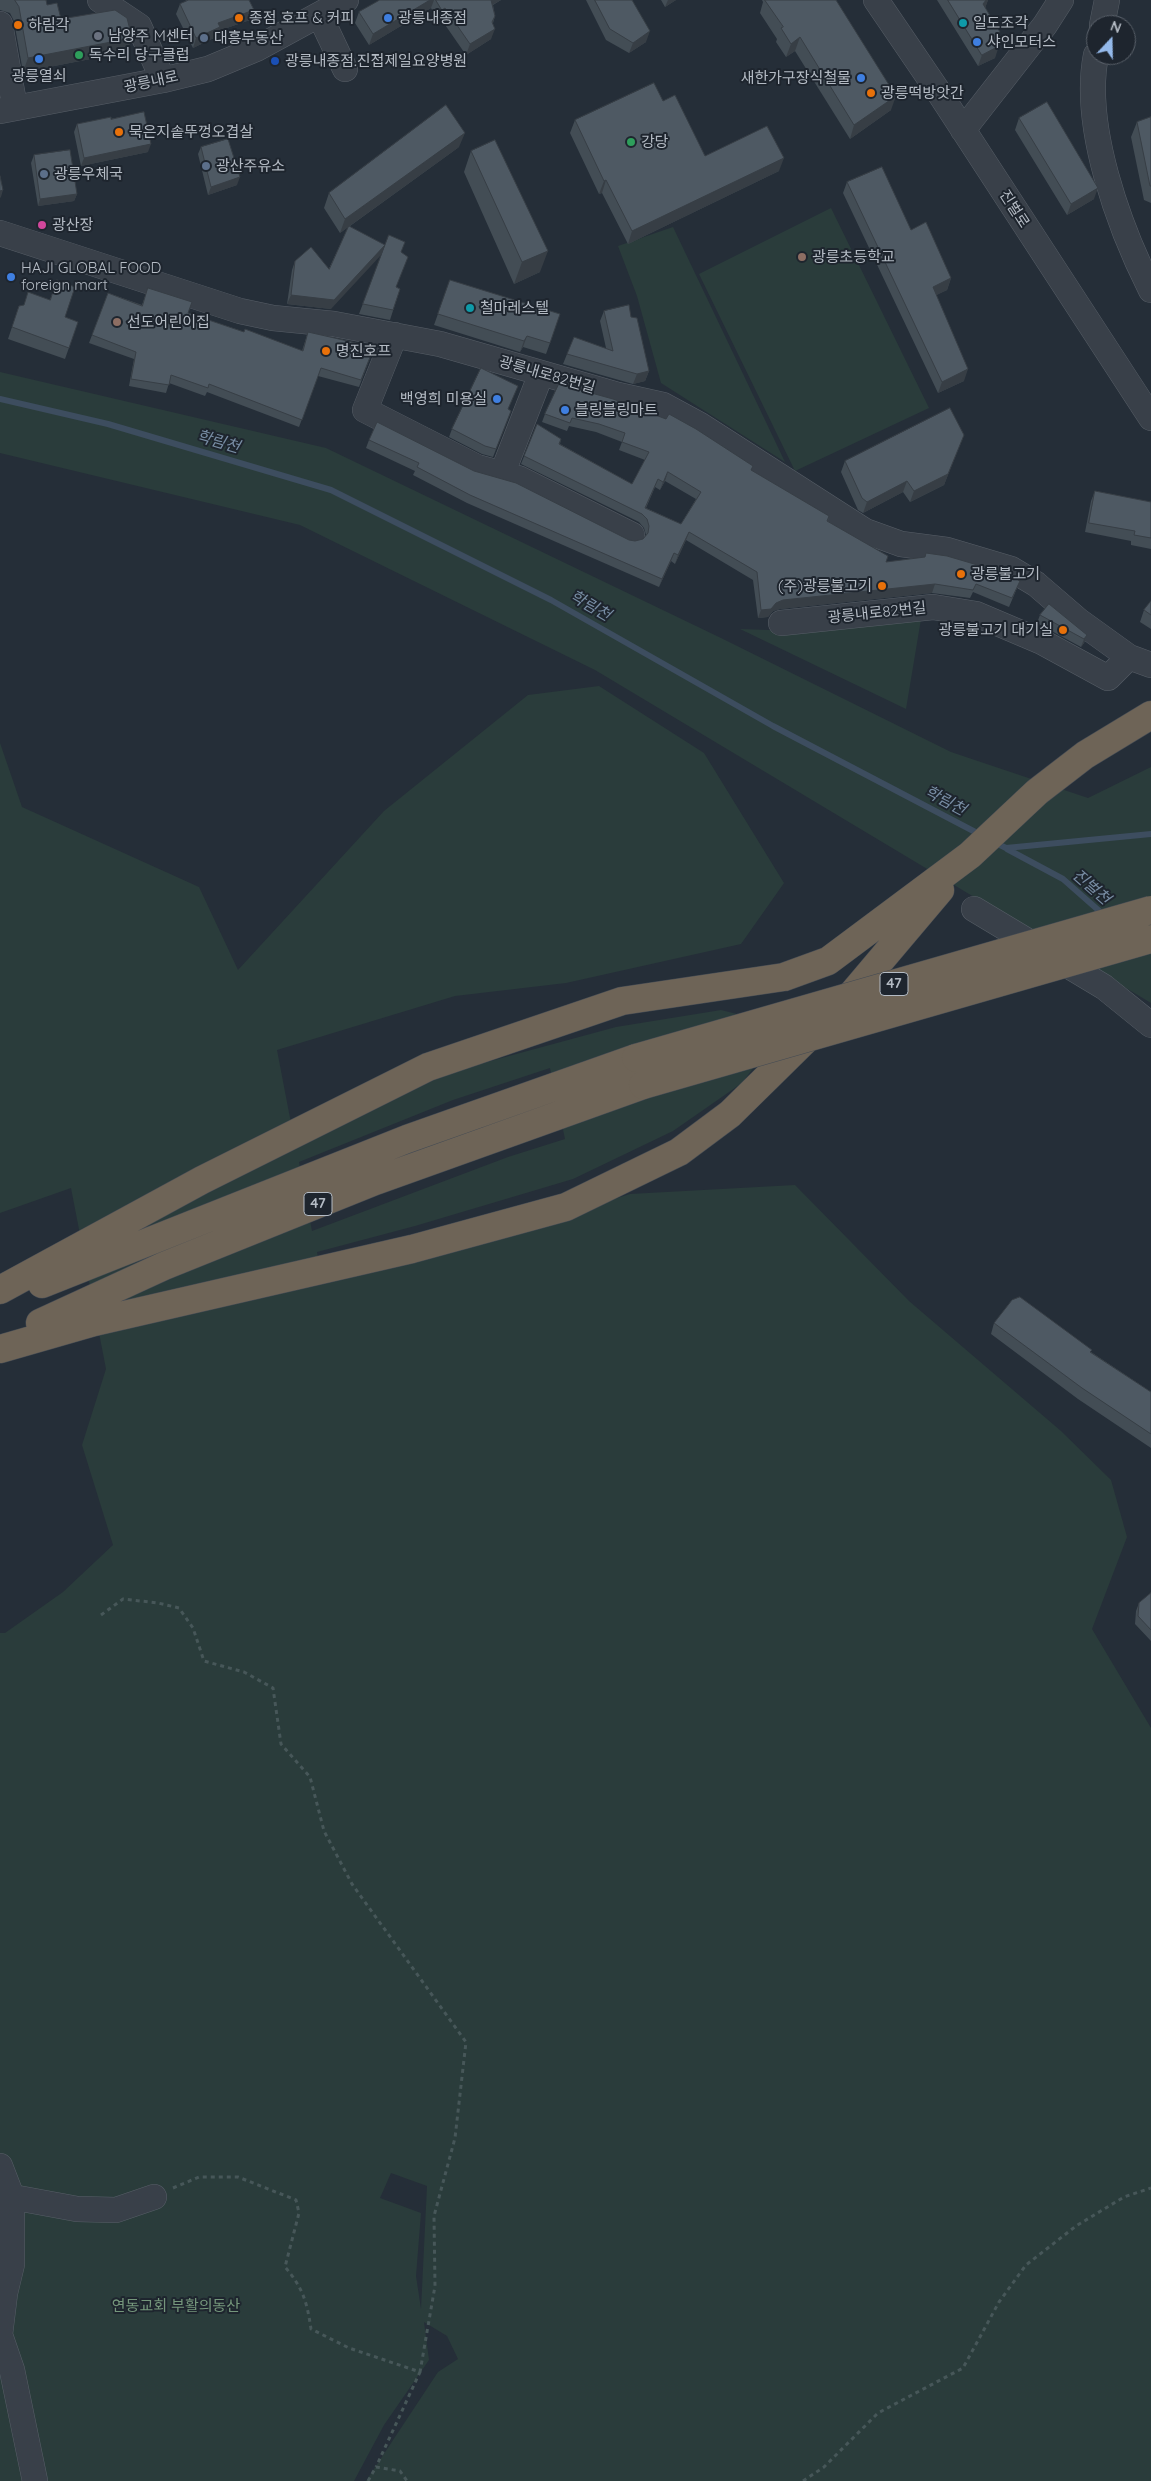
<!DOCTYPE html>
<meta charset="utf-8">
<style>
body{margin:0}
#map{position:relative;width:1151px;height:2481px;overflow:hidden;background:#252e38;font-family:Quicksand,sans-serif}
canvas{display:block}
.north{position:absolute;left:1086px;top:15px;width:50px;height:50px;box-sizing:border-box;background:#1e252e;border:1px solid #5a616a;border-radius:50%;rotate:21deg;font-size:14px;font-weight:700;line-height:20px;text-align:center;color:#b4bbc4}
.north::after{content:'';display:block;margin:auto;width:18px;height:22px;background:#94b9ea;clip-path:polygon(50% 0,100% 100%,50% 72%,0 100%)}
</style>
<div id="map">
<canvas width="1151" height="2481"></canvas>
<div class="north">N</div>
</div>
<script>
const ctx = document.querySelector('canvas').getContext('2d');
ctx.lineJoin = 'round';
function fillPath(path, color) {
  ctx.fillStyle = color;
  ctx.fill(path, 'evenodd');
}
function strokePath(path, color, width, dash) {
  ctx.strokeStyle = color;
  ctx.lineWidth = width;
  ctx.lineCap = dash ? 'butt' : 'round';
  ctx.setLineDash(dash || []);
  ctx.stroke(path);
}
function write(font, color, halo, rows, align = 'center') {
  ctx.font = font + ' Quicksand,"Noto Sans KR",sans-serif';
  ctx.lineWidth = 4;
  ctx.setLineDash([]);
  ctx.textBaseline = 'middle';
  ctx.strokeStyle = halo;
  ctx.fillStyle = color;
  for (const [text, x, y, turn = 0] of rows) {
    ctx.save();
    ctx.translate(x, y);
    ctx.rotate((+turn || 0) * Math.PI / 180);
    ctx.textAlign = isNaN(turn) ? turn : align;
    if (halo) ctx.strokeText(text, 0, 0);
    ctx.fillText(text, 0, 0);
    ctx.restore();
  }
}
const green = new Path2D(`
 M831,208L929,408L795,471L699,274Z
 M673,227L785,462L661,383L637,296L618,246Z
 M0,372L326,448L721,638L951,752L1088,798L1151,767V1003L595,670L300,525L0,453Z
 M921,619L906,709L740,629L797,631Z
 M599,686L704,753L784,883L741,944L566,983L455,996L277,1050L295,1144L450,1072L616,1027L721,1010L785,1026L742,1083L673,1131L573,1179L415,1226L317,1252L319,1265L502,1234L630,1194L795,1185L909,1301L1061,1431L1111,1480L1127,1537L1092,1629L1151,1728V2481H366L438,2372L458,2359L447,2336L424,2322L429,2360L384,2425L354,2481H0V1633H5L63,1592L113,1545L82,1445L106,1369L71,1188L0,1213V743L22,807L199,887L238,970L384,811L528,695ZM550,1068L565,1139L508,1157L312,1231L299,1162L453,1100ZM391,2173L427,2186L421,2309L416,2276L421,2213L380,2198Z`);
const stream = new Path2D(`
 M0,399L108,424L331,490L551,600L773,726L981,835
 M994,842L1006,848L1151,834
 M1007,849L1063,879L1105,916`);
const path = new Path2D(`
 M101,1615L123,1599L158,1603L179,1608L193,1628L204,1661L244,1672L273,1688L281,1744L310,1777L324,1831L352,1884L466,2042L455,2138L434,2216L435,2286L420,2372
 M173,2188L199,2177H238L296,2200L299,2213L285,2267C303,2288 307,2302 311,2329L349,2348L420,2372L376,2467
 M368,2481L376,2467L400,2471L407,2481
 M803,2481L824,2467L878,2413L963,2368L999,2302L1026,2265L1076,2226L1124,2197L1151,2188`);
const minor = new Path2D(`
 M100,0L139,26L163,80
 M876,0L938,91L1151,418
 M320,16L345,69
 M0,24L15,108
 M1102,25L1107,0
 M1096,55C1082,126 1119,227 1151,290
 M0,111L163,80L208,69L256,49L346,0
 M963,130L1045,25L1061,0
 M0,233L240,311L273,318L334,324L440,344L618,395L663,405L700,425L865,531L901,544L947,550L1011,569L1036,584L1079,621L1129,657L1151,665
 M395,335L365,410L477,467L518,478L632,535
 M502,474L541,374
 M781,623L933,607L976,614L1042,642L1108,678L1129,657
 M974,909L1104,987L1151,1025
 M0,2166L12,2197V2264L5,2293L0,2334
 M12,2197L77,2209L116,2210L154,2197
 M0,2335L12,2370L35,2481`);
const highway = new Path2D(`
 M42,1284L407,1139L636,1058
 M0,1290L202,1180L428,1067L622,1001L784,977L828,961L970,855L1037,792L1085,755L1151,715
 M40,1323L164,1266L375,1181L643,1085
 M0,1349L94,1322L412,1249L566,1207L679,1152L730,1114L853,993L940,890`);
const highwayBridge = new Path2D(`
 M636,1058L1151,910
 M643,1085L1151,939`);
const wall = new Path2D(`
 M0,0H46L47,5L61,19L127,52L23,72L14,21L10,13L0,10Z
 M185,0H249L254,10L250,20L218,31L216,37L193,48L176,14L180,4L187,1Z
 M380,0H501L493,5L495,16L493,23L491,39L466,55L441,19L438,21L431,8L369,45L355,23L359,12Z
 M586,0H632L646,42L629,53L606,40Z
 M661,0H676L665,7Z
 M762,0H836L891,110L850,139L795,51L786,57L776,42L777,39L760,13L763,2Z
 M937,0H988L985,8L1000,32L997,39L995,58L978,66Z
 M663,101L705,156L779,171L628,244L602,193L599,194L570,133L575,120Z
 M1151,117V203L1144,200L1131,137L1137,122Z
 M1019,118L1094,199L1067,215L1015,130Z
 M111,119L148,152L81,166L74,132L77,124Z
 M201,147L237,185L208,195L198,154Z
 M459,147L350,226L331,309L287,304L292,270L295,261L329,269L348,227L340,233L324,208L329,193Z
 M471,151L540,272L514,284L464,172Z
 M34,155L77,194L74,201L38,206L31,163Z
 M847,182L911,230L951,278L947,290L936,295L964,381L938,393L843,193Z
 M389,235L401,252L396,287L400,289L390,320L359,314Z
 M450,280L550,343L546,354L523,347L520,352L434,325Z
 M148,288L188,313L244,332L302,351L308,332L374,347L359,387L318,376L299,427L207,392L205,396L169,383L166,393L129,386L134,359L89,343L108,293L142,305Z
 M19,306L65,317L78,322L65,359L8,339Z
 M604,311L631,317L649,371L645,381L633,384L563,364L567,354L606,348L600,321Z
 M559,384L752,471L829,516L828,521L886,562L1020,581L1009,607L973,592L970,598L932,593L780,609L773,611L768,617L758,618L753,580L686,540L675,564L671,561L659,587L467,503L413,475L415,471L366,448L369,440L474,471L629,540L635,541L643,539L646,535L644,528L639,522L521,464L537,424L561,439L560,444L632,484L645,460L619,450L622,442L596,432L569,426L567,431L542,422L545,414ZM665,481L696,499L681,524L646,508L655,487L660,490Z
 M518,386L508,409L511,411L493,457L482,454L449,437L452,429Z
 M959,446L944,485L910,502L903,492L863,513L858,510L841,472L845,461Z
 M1095,491L1151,502V549L1131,545V541L1085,532L1091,501Z
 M1151,601V629L1140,622L1144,610Z
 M1040,615L1087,635L1084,643L1081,647L1037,623Z
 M994,1323L1091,1352L1151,1392V1448L1078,1399L991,1334Z
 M1151,1593V1641L1135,1624L1136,1611L1139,1603Z`);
const shadedWall = new Path2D(`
 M430,0H434L431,8L369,45L373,34Z
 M490,0H501L487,8Z
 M668,0H676L665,7Z
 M986,0H988L985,8L983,4Z
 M445,8L441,19L438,21L442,10Z
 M254,10L250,20L218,31L216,37L193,48L196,38L218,23Z
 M495,29L491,39L466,55L470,44Z
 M650,31L646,42L629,53L633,43Z
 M800,37L795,51L786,57L791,44Z
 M132,38L127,52L23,72L28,58Z
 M999,46L995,58L978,66L982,55Z
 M896,96L891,110L850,139L854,125Z
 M465,133L459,147L340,233L345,219Z
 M151,144L148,152L81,166L84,158Z
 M784,158L779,171L628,244L632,231Z
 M240,177L237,185L208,195L211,187Z
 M606,180L602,193L599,194L604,181Z
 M1098,188L1094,199L1067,215L1071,204Z
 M3,190L1,197L0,198V191Z
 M77,194L74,201L38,206L40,199Z
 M385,245L382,254L331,309L287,304L291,295Z
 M548,251L540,272L514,284L522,262Z
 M951,278L947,290L929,299L933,287Z
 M527,336L523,347L520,352L524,341Z
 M968,369L964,381L938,393L942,382Z
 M649,371L645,381L633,384L637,374Z
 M964,435L944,485L910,502L914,491Z
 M668,472L665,481L660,490L663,482Z
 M907,481L903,492L863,513L867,502Z
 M689,532L686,540L675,564L678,555Z
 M674,553L671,561L659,587L662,579Z
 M935,584L932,593L780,609L773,611L768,617L758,618L761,610L783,600Z
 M1087,635L1084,643L1081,647L1084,639Z`);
const building = new Path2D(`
 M15,0H46L47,5L57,3L61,19L115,10L127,18L132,38L28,58L19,7Z
 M189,0H249L254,10L218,23L220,27L196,38L180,4Z
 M380,0H430L373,34L359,12Z
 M436,0H491L495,16L492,22L495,29L470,44L445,8L442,10Z
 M595,0H632L650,31L633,43L610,29Z
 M765,0H836L896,96L854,125L800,37L791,44L781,28L783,27Z
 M948,0H986L983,4L1000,32L997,36L999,46L982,55Z
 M654,83L663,101L675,95L705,156L767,126L784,158L632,231L606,180L604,181L575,120Z
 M1047,102L1098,188L1071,204L1019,118Z
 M446,105L465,133L345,219L329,193Z
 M144,112L151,144L84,158L77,124L111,117V119Z
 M1151,117V186H1150L1137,122Z
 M228,139L240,177L211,187L201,147Z
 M495,140L548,251L522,262L471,151Z
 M70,150L77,194L40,199L34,155Z
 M882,167L911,230L926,222L951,278L933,287L968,369L942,382L847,182Z
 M0,176L3,190L0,191Z
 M349,226L385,245L334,300L291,295L295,261L311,247L329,269Z
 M389,235L405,242L401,252L408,257L396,287L400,289L393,310L363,304Z
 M57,280L75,287L65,317L78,322L69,348L12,327L19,306L24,305L28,292L50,300Z
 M450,280L560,314L550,343L527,336L524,341L438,314Z
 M148,288L192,302L188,313L244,332L245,329L303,351L308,332L374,347L361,380L321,368L302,420L209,384L208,388L171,375L169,385L131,379L136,352L92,335L108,293L142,306Z
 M629,305L631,317L637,318L649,371L637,374L567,354L574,337L613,351L604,311Z
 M481,368L518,386L508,409L511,411L496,449L485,446L452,429Z
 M559,384L613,399L666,419L669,414L696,429L753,466L751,470L829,516L827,521L888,556L886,562L925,557L926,553L947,556L1008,574L1020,581L1012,598L976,584L973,590L935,584L783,600L776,603L771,609L761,610L757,572L689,532L678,555L674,553L662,579L470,495L417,467L419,463L369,440L377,422L474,471L516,483L629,540L635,541L643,539L648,533L649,526L647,519L642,514L524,456L537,424L561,439L559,444L632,484L649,452L622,442L625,433L599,424L572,418L570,423L545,414ZM668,472L701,492L681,524L645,508L658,479L663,482Z
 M950,408L964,435L948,474L914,491L907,481L867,502L862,498L845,461Z
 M1095,491L1151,502V538L1134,535L1135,531L1089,523Z
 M1151,601V615L1144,610Z
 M1049,604L1087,635L1084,639L1040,615Z
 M1020,1297L1092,1350L1090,1352L1151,1392V1434L1082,1388L994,1323L1012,1300Z
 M1151,1593V1630L1138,1616L1139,1603Z`);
const markers = [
 [239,18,5,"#e8710a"],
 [388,18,5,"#3f7fe0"],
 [963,23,5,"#0f9aa8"],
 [18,25,5,"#e8710a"],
 [98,36,5,"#6b7280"],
 [204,38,5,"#5c6f8a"],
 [977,42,5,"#3f7fe0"],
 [79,55,5,"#2e9e5b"],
 [39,59,5,"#3f7fe0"],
 [275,61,5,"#1a4fb4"],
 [861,78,5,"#3f7fe0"],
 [871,93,5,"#e8710a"],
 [119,132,5,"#e8710a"],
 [631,142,5,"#2e9e5b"],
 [206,166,5,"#5c6f8a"],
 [44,174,5,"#5c6f8a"],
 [42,225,5,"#d1479c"],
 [802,257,5,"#8d6e63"],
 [11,277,5,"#3f7fe0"],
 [470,308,5,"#0f9aa8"],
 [117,322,5,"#8d6e63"],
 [326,351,5,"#e8710a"],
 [497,399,5,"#3f7fe0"],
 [565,410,5,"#3f7fe0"],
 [961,574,5,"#e8710a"],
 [882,586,5,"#e8710a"],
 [1063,630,5,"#e8710a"]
];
const shields = [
 [894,984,28],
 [318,1204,28]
];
const shieldNames = [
 ["47",894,984],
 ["47",318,1204]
];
const poiNames = [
 ["종점 호프 & 커피",249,18],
 ["광릉내종점",398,18],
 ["일도조각",973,23],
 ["하림각",28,25],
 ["남양주 M센터",108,36],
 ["대흥부동산",214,38],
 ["샤인모터스",987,42],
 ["독수리 당구클럽",89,55],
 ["광릉내종점.진접제일요양병원",285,61],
 ["광릉열쇠",39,76,"center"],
 ["새한가구장식철물",851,78,"right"],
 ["광릉떡방앗간",881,93],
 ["묵은지솥뚜껑오겹살",129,132],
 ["강당",641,142],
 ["광산주유소",216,166],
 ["광릉우체국",54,174],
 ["광산장",52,225],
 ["광릉초등학교",812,257],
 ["HAJI GLOBAL FOOD",21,268],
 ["foreign mart",21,285],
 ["철마레스텔",480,308],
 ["선도어린이집",127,322],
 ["명진호프",336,351],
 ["백영희 미용실",487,399,"right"],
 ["블링블링마트",575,410],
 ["광릉불고기",971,574],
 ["(주)광릉불고기",872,586,"right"],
 ["광릉불고기 대기실",1053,630,"right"]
];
const streetNames = [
 ["광릉내로",151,82,-12],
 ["진벌로",1014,209,57],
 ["광릉내로82번길",547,375,16],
 ["광릉내로82번길",877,613,-6]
];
const parkNames = [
 ["연동교회 부활의동산",176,2306]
];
const waterNames = [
 ["학림천",218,442,16],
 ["학림천",590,606,30],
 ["학림천",945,801,28],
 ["진벌천",1091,887,41]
];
fillPath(green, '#2a3c3b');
strokePath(stream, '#3d4d5f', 6);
strokePath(minor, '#575e67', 26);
strokePath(highway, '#444b54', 29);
strokePath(path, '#475759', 3, [4, 4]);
strokePath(minor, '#394049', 25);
strokePath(highway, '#6e6457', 28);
strokePath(highwayBridge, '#444b54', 29, []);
strokePath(highwayBridge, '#6e6457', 28);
fillPath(wall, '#434d55');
fillPath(shadedWall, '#373e45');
fillPath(building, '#4e5963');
strokePath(building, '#373e45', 1);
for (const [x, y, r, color] of markers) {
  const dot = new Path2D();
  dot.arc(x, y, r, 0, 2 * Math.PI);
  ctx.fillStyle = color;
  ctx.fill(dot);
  strokePath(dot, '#1e252e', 2);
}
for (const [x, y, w] of shields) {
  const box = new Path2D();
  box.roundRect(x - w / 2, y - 11.5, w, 23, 4);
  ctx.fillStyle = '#1e252e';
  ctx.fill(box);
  strokePath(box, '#b4bbc4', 1);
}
write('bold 14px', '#b4bbc4', null, shieldNames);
write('15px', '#b4bbc4', '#1e252e', poiNames, 'left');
write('15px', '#b4bbc4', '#1e252e', streetNames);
write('15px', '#75977c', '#1e252e', parkNames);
write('italic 16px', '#788da4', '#1e252e', waterNames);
</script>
